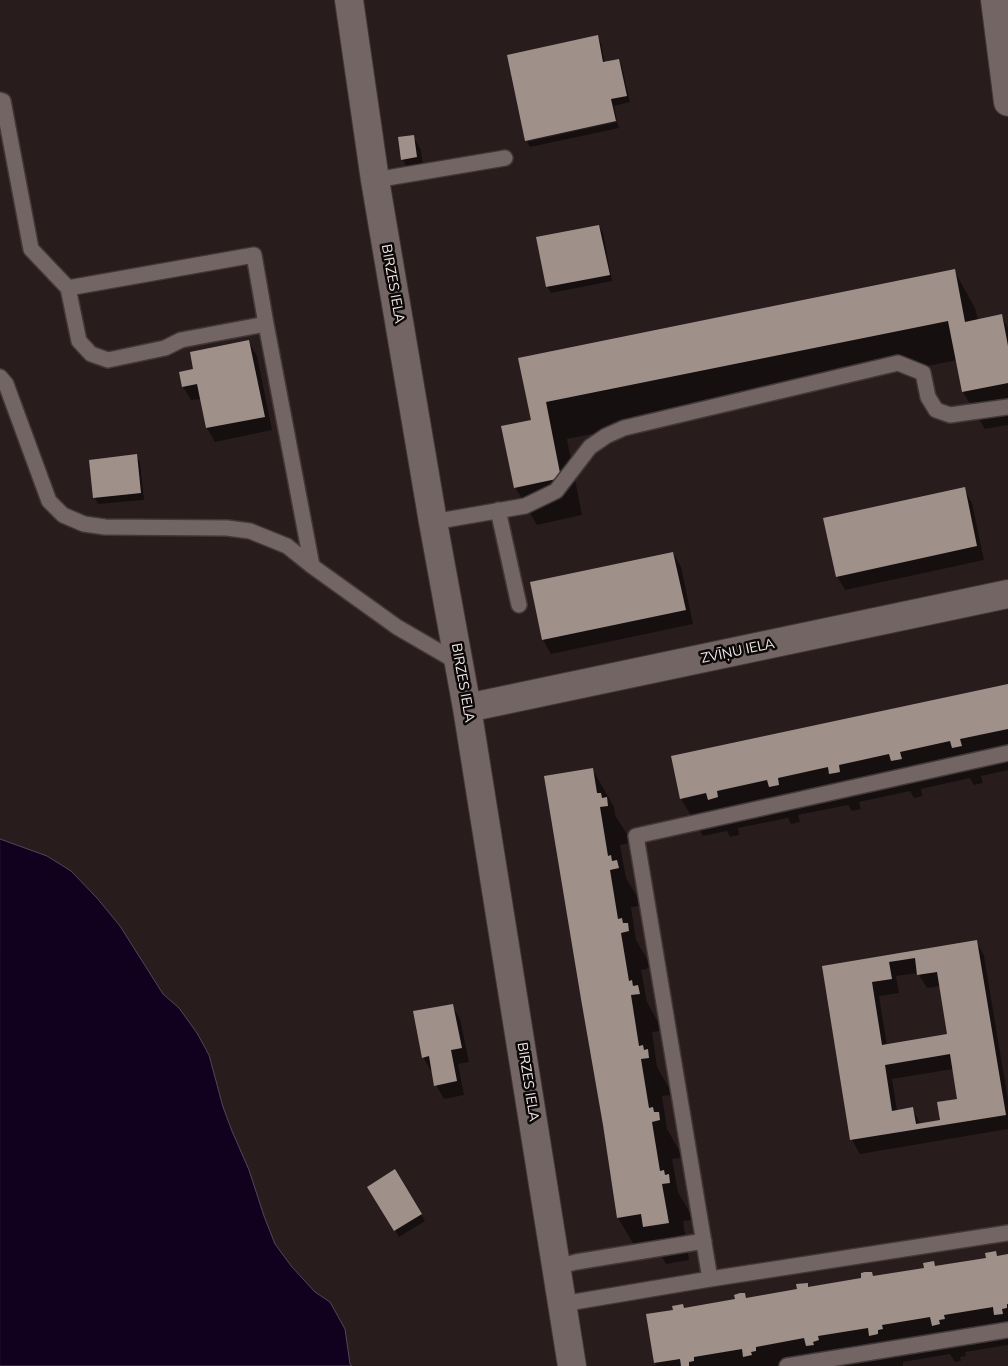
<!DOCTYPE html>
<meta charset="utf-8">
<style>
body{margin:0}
canvas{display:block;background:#291c1c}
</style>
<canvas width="1008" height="1366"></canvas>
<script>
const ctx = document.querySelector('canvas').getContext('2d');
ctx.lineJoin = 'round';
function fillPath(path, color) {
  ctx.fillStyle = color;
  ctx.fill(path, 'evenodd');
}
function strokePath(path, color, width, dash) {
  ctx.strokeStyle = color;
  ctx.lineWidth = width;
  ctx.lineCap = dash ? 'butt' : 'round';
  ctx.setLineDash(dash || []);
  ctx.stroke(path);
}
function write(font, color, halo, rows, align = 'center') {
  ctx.font = font + ' "Nunito Sans",sans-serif';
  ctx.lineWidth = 5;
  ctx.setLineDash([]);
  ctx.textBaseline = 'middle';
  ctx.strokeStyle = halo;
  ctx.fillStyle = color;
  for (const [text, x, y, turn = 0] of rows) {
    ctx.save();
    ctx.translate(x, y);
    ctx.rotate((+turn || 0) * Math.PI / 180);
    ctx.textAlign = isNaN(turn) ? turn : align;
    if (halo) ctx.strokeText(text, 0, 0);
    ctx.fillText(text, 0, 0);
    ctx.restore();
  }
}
const water = new Path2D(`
 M0,839L47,856L71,871L97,898L120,926L163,994L179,1008L197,1033L209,1055L223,1107L232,1131L249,1170L264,1216L275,1244L292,1267L315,1292L330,1302L345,1329L350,1364L352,1366H0Z`);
const shadow = new Path2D(`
 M597,36L601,43L605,63L619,60L622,67L630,102L614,106L617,120L527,139V141L508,56Z
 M617,122L619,128L530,147L527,142Z
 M413,136L421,150L424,171L410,173L402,159Z
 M599,226L603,233L612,281L551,293L547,287L538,238Z
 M954,270L975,308L978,320L1001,315L1008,328V425L985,429L963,392L957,360L567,439L582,515L537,525L515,487L532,421L520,359Z
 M249,342L257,356L272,430L215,442L207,428L201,399L191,400L183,387L195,370Z
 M136,456L140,462L144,500L98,504L95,498L91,461Z
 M964,489L972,503L984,560L845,590L837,576Z
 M673,553L681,567L693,624L551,654L543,640L531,583Z
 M1008,685V770L981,776L983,783L974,785L970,778L921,789L922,796L914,798L910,791L859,802L861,809L857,810L852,811L848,805L798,815L800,822L791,824L788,818L738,828L739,835L730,837L727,831L703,836L681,799Z
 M593,770L614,807L615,815L628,836L629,843L620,845L626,878L638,898L639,906L631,907L636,940L648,961L649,968L641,970L647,1002L659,1024L660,1031L652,1032L657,1067L669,1088L670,1095L662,1096L667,1129L679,1150L681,1158L672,1159L678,1192L690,1213L691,1220L683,1221L689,1260L666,1264L659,1252L640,1255L618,1218Z
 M977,942L984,956L1008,1100V1129L860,1154L852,1140L823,967ZM918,973L927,988L940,986L948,1035L887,1046L879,996L899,993L896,976ZM953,1069L959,1100L942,1121L921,1125L912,1109L897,1111L892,1079Z
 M452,1005L460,1019L469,1062L458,1064L464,1095L444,1099L436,1085L433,1071H431L423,1057Z
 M395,1171L425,1221L399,1237L369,1187Z
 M995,1252L998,1257L1008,1256V1345L965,1352L966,1356L960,1357L961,1361L955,1362L950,1354L903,1362V1366H657L655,1363L674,1311L683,1305L685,1309L737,1300L745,1294L747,1299L799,1290L807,1284L809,1288L863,1280L871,1273L874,1277L926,1269L933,1263L936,1267L987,1259Z`);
const building = new Path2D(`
 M598,35L603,62L619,59L627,96L611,99L616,121L525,141L507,55Z
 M414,135L417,157L401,160L398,137Z
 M599,225L610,275L546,287L536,237Z
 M955,269L965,322L1002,314L1008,346V383L962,392L948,321L546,402L561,478L514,488L501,426L531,420L518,358Z
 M249,340L265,417L206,428L197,384L182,387L179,372L193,369L190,352Z
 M137,454L141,493L93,498L89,460Z
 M965,487L977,546L836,577L823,518Z
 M673,552L686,610L542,640L530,582Z
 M1008,684V729L960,739L962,746L952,748L950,741L900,752L902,759L891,761L889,754L839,765L840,772L835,773L829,774L828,767L778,778L779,785L769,787L767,780L717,791L718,797L708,800L706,793L680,799L671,756Z
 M593,768L597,793H601L602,798L607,797L608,806L600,807L608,856L611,855L612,861L617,860L619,868L610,870L618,919L622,918L623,923H628L629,931L621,933L629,981L632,980L633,986L638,985L640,994L631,995L639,1046L643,1045L644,1050L648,1049L649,1058L641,1059L649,1108L653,1107L654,1112H659L660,1120L652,1122L660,1171L664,1170L665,1175L669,1174L670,1183L662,1184L669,1223L643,1227L641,1214L617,1218L603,1125L581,999L544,776Z
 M977,940L1006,1115L850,1140L822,966ZM915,958L917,975L937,972L947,1034L882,1045L872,982L892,979L889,962ZM950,1054L957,1099L937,1102L940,1120L916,1124L913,1107L892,1111L885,1065Z
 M453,1004L462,1048L451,1050L457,1081L434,1086L429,1056L422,1058L413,1011Z
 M395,1169L422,1214L394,1231L367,1187Z
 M996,1251L997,1256L1008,1254V1304H1007V1308L1002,1309L1003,1314L994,1315L993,1307L944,1315L945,1319L939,1320L940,1324L932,1326L930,1317L882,1325L883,1329L878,1330V1334L869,1336L868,1328L818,1336L819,1340L813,1342L814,1345L806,1346L804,1338L756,1347V1351L751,1352L752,1355L743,1357L742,1349L694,1357V1361L689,1362V1366H681L680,1359L654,1363L646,1314L673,1310L672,1306L683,1304L684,1308L735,1299L734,1295L740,1293H745L746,1298L797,1289L796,1284L808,1283V1287L861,1278V1273L865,1272H872L873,1276L924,1268L923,1263L934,1261L935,1266L986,1258L985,1253Z`);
const lane = new Path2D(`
 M0,100L3,101L31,249L68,288L79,341L91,354L108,360L165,348L181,340L266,324L312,566L397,627L459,663
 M375,180L505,158
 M68,288L254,255L266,324
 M0,377L6,384L49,501L63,515L84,524L105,527L227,528L250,531L287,546L312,566
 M498,510L519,605
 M433,522L525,506L556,491L590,447L606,436L624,428L898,363L923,373L928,397L936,410L950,415L1008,407
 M556,1267L576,1262L704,1241
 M710,1279L636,836L1008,753
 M562,1304L710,1279L1008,1233
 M787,1366L1008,1330`);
const street = new Path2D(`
 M349,0L375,180L433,522L467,708L572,1366
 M995,0L1008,102
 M467,708L1008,594`);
const streetNames = [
 ["BIRZES IELA",392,284,80],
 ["ZVĪŅU IELA",738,652,-12],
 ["BIRZES IELA",462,683,80],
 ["BIRZES IELA",527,1082,81]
];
fillPath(water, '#11001e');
strokePath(water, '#54455a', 1);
fillPath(shadow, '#0007');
fillPath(building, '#9f918a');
strokePath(lane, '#423838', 18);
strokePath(street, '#423838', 30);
strokePath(lane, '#746565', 15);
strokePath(street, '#746565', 28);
write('14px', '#f0e7e7', '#0d0808', streetNames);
</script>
